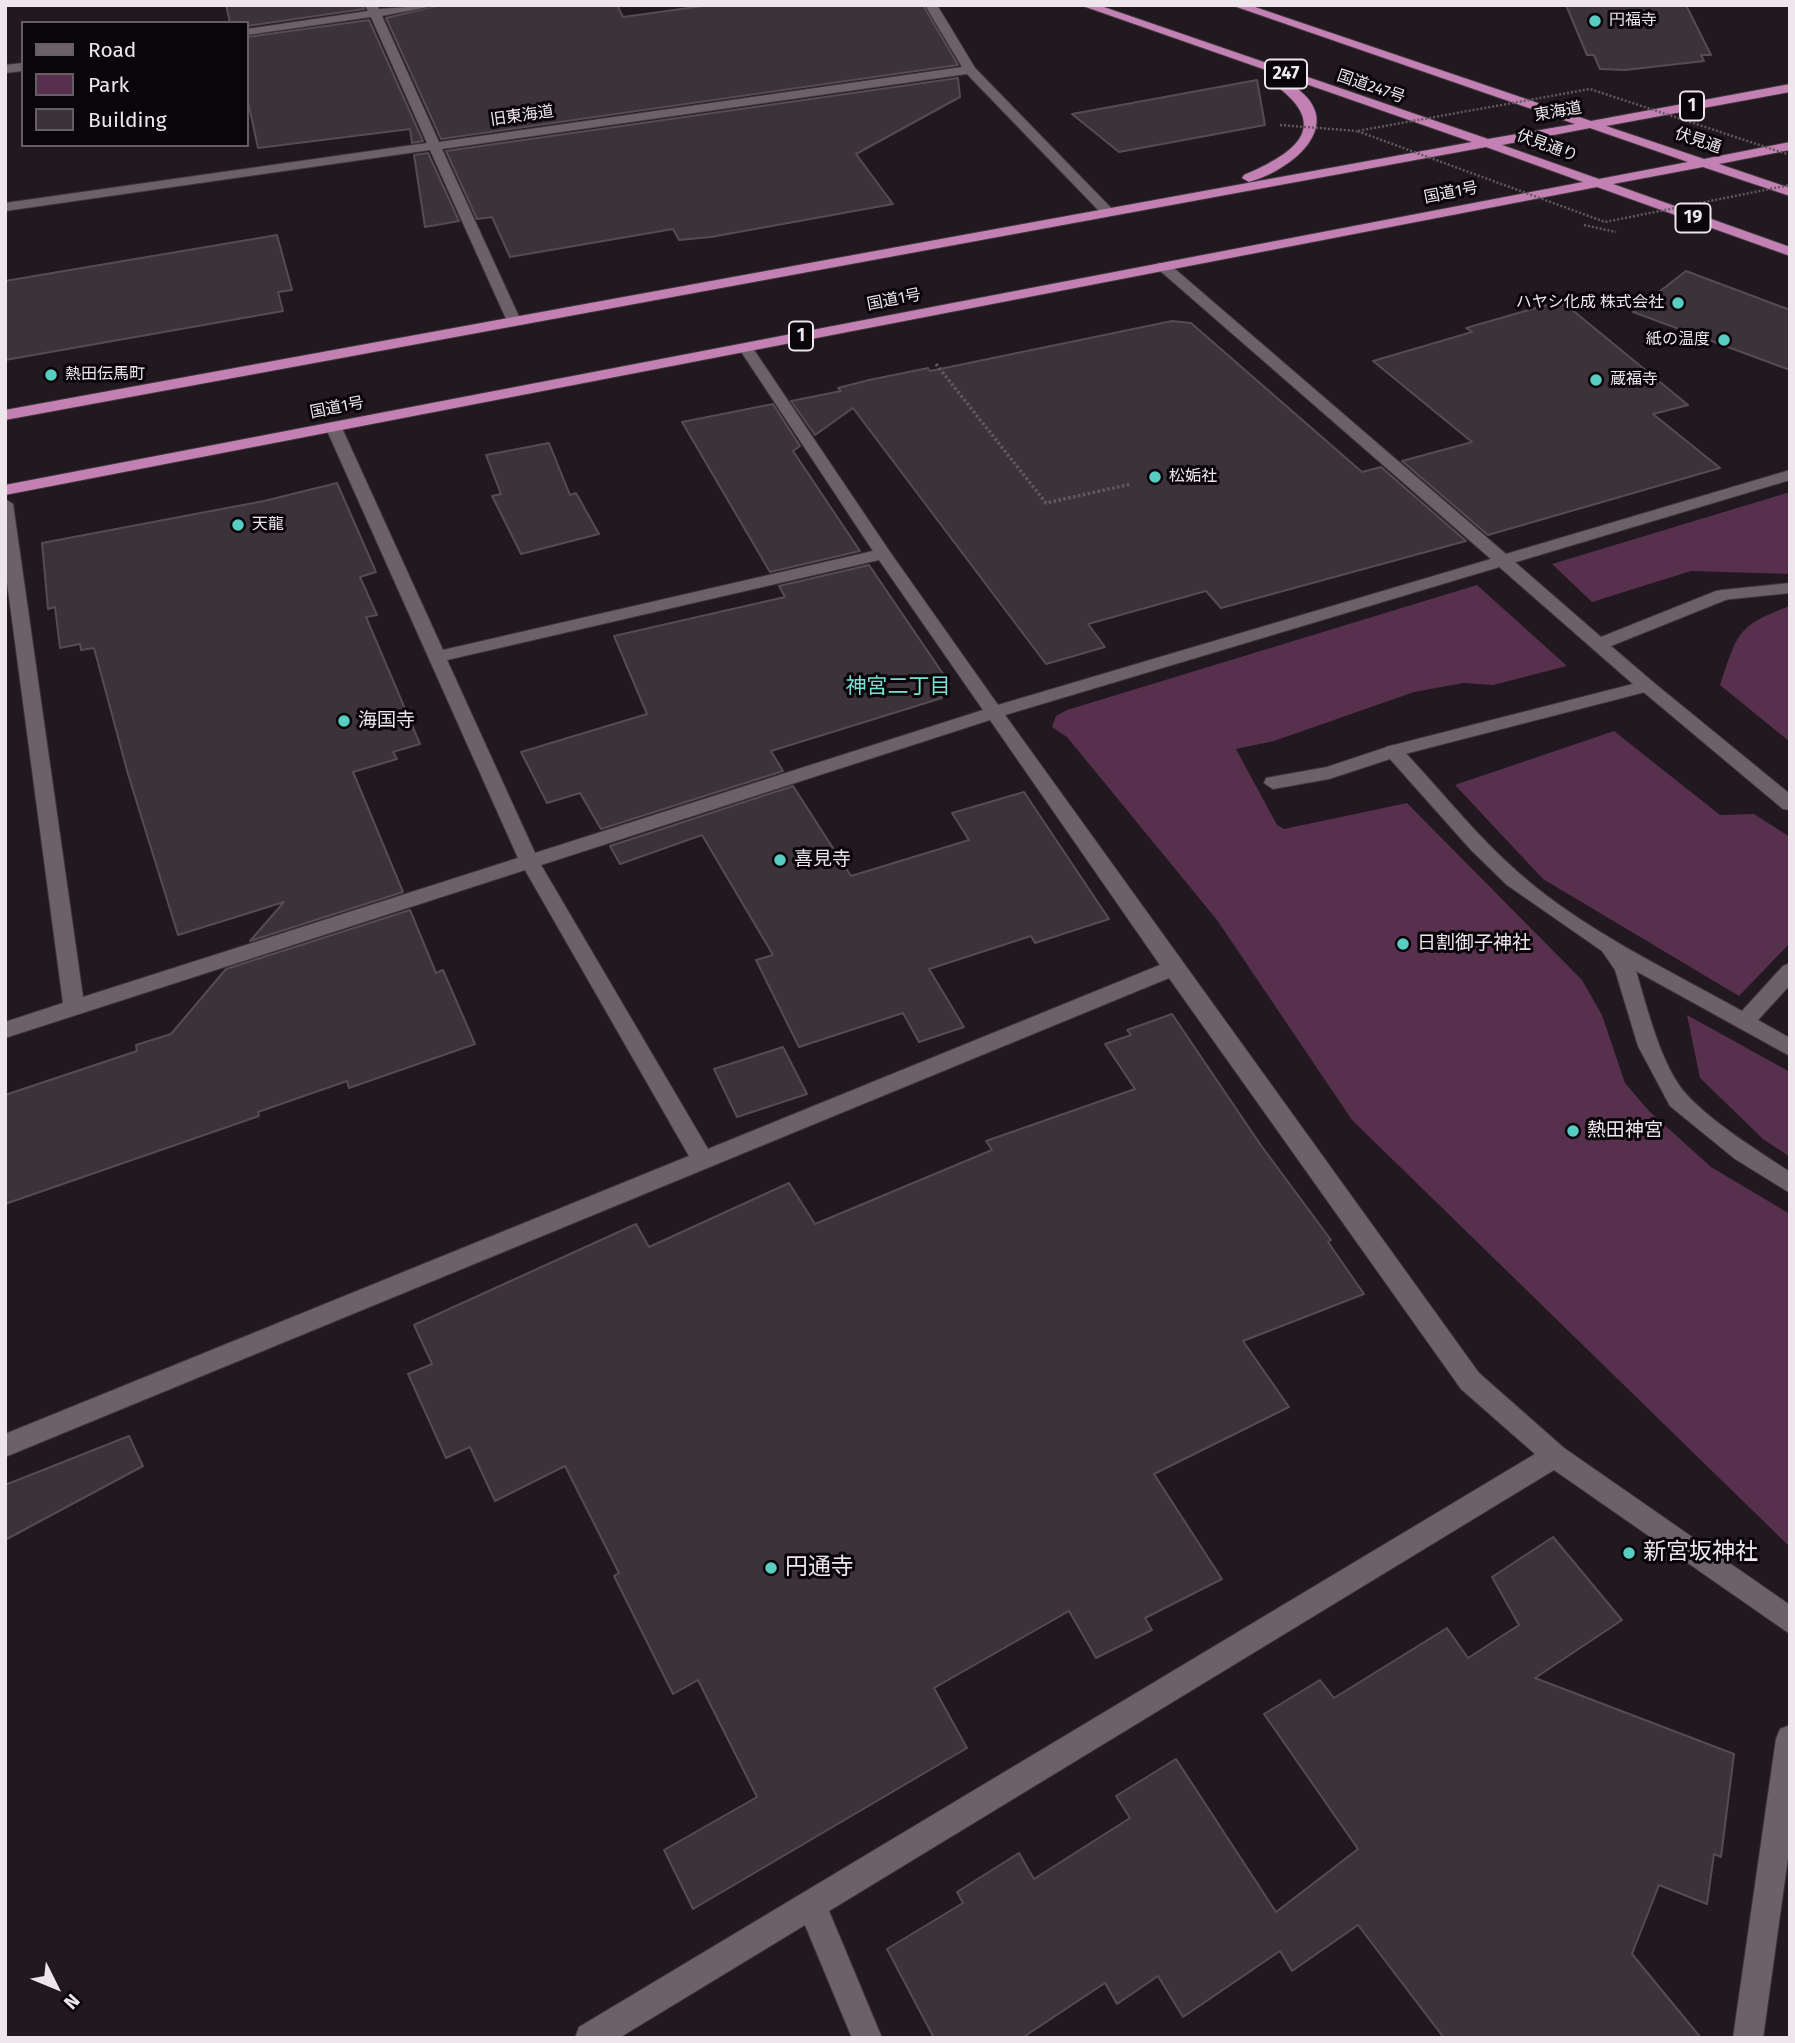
<!DOCTYPE html>
<meta charset="utf-8">
<style>
body{margin:0}
#map{position:relative;width:1795px;height:2043px;overflow:hidden;background:#22181f;font-family:"Fira Sans",sans-serif}
canvas{display:block}
.frame{position:absolute;inset:0;border:7px solid #ede6eb;pointer-events:none}
.legend{position:absolute;left:21px;top:21px;width:228px;height:126px;box-sizing:border-box;background:#090508;border:2px solid #645f63;margin:0;padding:9px 12px;list-style:none;font-size:21px;color:#ede6eb}
.legend li{display:flex;align-items:center;gap:14px;height:35px}
.legend b{width:35px;border:2px solid #645f63}
.north{position:absolute;left:21px;top:1952px;width:70px;height:70px;-webkit-text-stroke:5px #090508;paint-order:stroke;rotate:133deg;font-size:19px;font-weight:700;line-height:28px;text-align:center;color:#ede6eb}
.north::after{content:'';display:block;margin:auto;width:24px;height:32px;background:#ede6eb;clip-path:polygon(50% 0,100% 100%,50% 72%,0 100%)}
</style>
<div id="map">
<canvas width="1795" height="2043"></canvas>
<div class="frame"></div>
<ul class="legend">
<li><b style="height:9px;background:#6c6169"></b>Road</li>
<li><b style="height:19px;background:#56304d"></b>Park</li>
<li><b style="height:19px;background:#3c3239"></b>Building</li>
</ul>
<div class="north">N</div>
</div>
<script>
const ctx = document.querySelector('canvas').getContext('2d');
ctx.lineJoin = 'round';
function fillPath(path, color) {
  ctx.fillStyle = color;
  ctx.fill(path, 'evenodd');
}
function strokePath(path, color, width, dash) {
  ctx.strokeStyle = color;
  ctx.lineWidth = width;
  ctx.lineCap = dash ? 'butt' : 'round';
  ctx.setLineDash(dash || []);
  ctx.stroke(path);
}
function write(font, color, halo, rows, align = 'center') {
  ctx.font = font + ' "Fira Sans","Noto Sans JP",sans-serif';
  ctx.lineWidth = 6;
  ctx.setLineDash([]);
  ctx.textBaseline = 'middle';
  ctx.strokeStyle = halo;
  ctx.fillStyle = color;
  for (const [text, x, y, turn = 0] of rows) {
    ctx.save();
    ctx.translate(x, y);
    ctx.rotate((+turn || 0) * Math.PI / 180);
    ctx.textAlign = isNaN(turn) ? turn : align;
    if (halo) ctx.strokeText(text, 0, 0);
    ctx.fillText(text, 0, 0);
    ctx.restore();
  }
}
const green = new Path2D(`
 M1790,492V574L1691,571L1592,602L1552,564Z
 M1477,585L1567,666L1493,685L1463,683L1414,692L1274,741L1236,749L1277,825L1284,829L1407,803L1582,980L1602,1015L1625,1083L1649,1111L1711,1167L1790,1214V1547L1352,1120L1217,920L1067,737L1052,727L1056,716L1067,710Z
 M1790,606V742L1720,685C1738,633 1736,626 1790,606Z
 M1614,731L1720,815L1754,814L1790,837V943L1739,996L1543,879L1455,785Z
 M1687,1015L1790,1072V1157L1763,1139L1700,1078Z`);
const building = new Path2D(`
 M226,5H363L364,9L247,26V23H230Z
 M440,5H617L623,17L710,5H923L958,65L441,139L386,18Z
 M1566,5H1686L1711,55H1701L1704,61L1625,70L1600,69L1594,55H1587Z
 M369,20L423,141L412,143L410,129L258,148L247,97V37Z
 M958,78L960,97L856,154L893,204L711,237L679,240L673,229L510,257L492,217L477,219L446,151Z
 M1257,80L1265,125L1119,152L1072,114Z
 M428,153L459,221L425,227L414,155Z
 M277,235L292,290L278,292L283,311L5,360V281Z
 M1686,271L1790,310V370L1633,312Z
 M1565,304L1688,405L1653,414L1720,468L1488,535L1402,461L1472,442L1373,361L1472,332L1466,328L1546,305L1551,308Z
 M1172,321L1191,323L1362,472L1381,467L1466,541L1221,608L1206,591L1088,624L1105,647L1046,664L853,408L815,435L791,401L841,391L838,388L869,380L928,368L930,371Z
 M773,404L800,446L793,451L860,551L770,572L682,422Z
 M549,443L570,495L576,493L599,534L521,554L492,496L501,494L486,455Z
 M337,483L376,572L360,577L377,615L366,617L420,744L393,752L397,759L353,772L403,892L250,941L284,902L178,935L128,774L94,648L81,650L80,644L60,648L55,607L48,609L42,543L264,501Z
 M869,565L950,684L935,688L942,698L771,751L783,771L601,829L580,793L547,803L521,752L647,714L614,636L785,597L779,586Z
 M793,786L851,876L969,840L952,813L1024,792L1109,919L1035,943L1031,936L929,969L964,1027L919,1042L903,1013L799,1047L756,960L773,955L702,835L620,864L610,846Z
 M410,910L436,973L443,970L475,1044L349,1088L347,1081L258,1112L259,1116L5,1204V1095L137,1051L136,1045L171,1034L226,969Z
 M1172,1014L1260,1144L1331,1240L1328,1242L1364,1294L1243,1341L1289,1407L1154,1474L1222,1579L1145,1618L1152,1630L1096,1658L1069,1611L934,1688L967,1748L693,1909L664,1850L757,1797L698,1680L673,1694L614,1576L619,1573L565,1466L495,1501L470,1447L446,1458L408,1374L432,1364L414,1325L636,1224L649,1247L789,1183L815,1224L992,1150L986,1141L1135,1089L1105,1044L1131,1035L1127,1030Z
 M783,1047L807,1094L737,1117L714,1069Z
 M129,1436L143,1466L5,1540V1485Z
 M1553,1537L1622,1620L1535,1678L1734,1754L1721,1857L1714,1854L1707,1904L1659,1885L1632,1954L1701,2038H1444L1358,1925L1292,1971L1280,1951L1183,2017L1158,1976L1117,2004L1105,1983L1022,2038H934L887,1949L963,1903L957,1892L1019,1853L1034,1879L1130,1818L1116,1796L1176,1759L1276,1912L1358,1849L1264,1714L1320,1680L1334,1698L1447,1628L1468,1658L1519,1625L1492,1577Z`);
const pathFar1 = new Path2D(`
 M1584,225L1616,232`);
const path = new Path2D(`
 M936,364L1046,503L1131,484`);
const lane = new Path2D(`
 M1503,556L1509,557L1601,637L1716,591L1722,590L1730,595L1728,599L1611,646L1653,682L1656,686L1653,690L1393,757L1386,755L1384,751L1386,747L1633,684L1497,565L1495,561Z`);
const street = new Path2D(`
 M365,5H377L379,9L438,5L382,16L439,142L962,67L925,5H937L975,68L1115,212L1103,215L967,74L442,149L521,321L514,325L507,321L430,150L5,211V203L427,143L371,17L247,35V29L368,11Z
 M23,63V71L5,73V65Z
 M1158,263H1168L1506,554L1790,470V480L1005,715L1479,1373L1564,1448L1790,1605V1634L1554,1470L829,1911L882,2038H852L805,1925L619,2038H575L579,2027L1535,1454L1461,1389L1169,978L5,1457V1434L689,1156L525,870L5,1038V1022L63,1003L5,567V499L13,504L83,997L518,858L325,426L328,423H338L341,426L443,650L873,551L738,347L745,343L750,344L890,552L998,705L1491,559L1158,269ZM879,560L983,710L535,853L447,660ZM990,720L1160,965L708,1149L541,865Z
 M1790,583V593L1722,600L1714,595L1722,590Z
 M1647,680L1653,682L1790,794V810L1783,809L1641,690L1638,686L1641,682Z
 M1393,745L1400,747C1440,789 1476,836 1520,874C1585,931 1667,969 1742,1011L1783,966L1790,963V985L1758,1020L1790,1038V1056L1636,971C1647,1007 1661,1067 1687,1095C1714,1124 1757,1150 1790,1172V1193L1735,1159L1670,1106L1638,1046L1615,970L1602,951L1507,885L1471,850L1390,759L1329,779L1273,789L1264,783L1266,778L1327,767Z
 M1790,1725V1843L1763,2038H1733L1776,1739L1780,1729Z`);
const highway = new Path2D(`
 M1080,5H1098L1488,139L1575,124L1231,5H1249L1591,121L1790,84V92L1606,126L1704,159L1790,142V150L1719,164L1790,188V196L1703,167L1613,184L1790,247V256L1597,187L5,495V485L1583,182L1486,147L5,420V410L1472,142ZM1590,128L1688,162L1599,179L1502,145Z
 M1271,76C1280,75 1287,82 1295,87C1349,125 1290,171 1249,182L1242,178L1244,175C1298,152 1333,125 1271,82Z`);
const pathBridge = new Path2D(`
 M1280,125L1357,131
 M1790,155L1590,89L1357,131L1605,222L1790,185`);
const markers = [
 [1595,21,7,"#57cec1"],
 [1678,303,7,"#57cec1"],
 [1724,340,7,"#57cec1"],
 [51,375,7,"#57cec1"],
 [1596,380,7,"#57cec1"],
 [1155,477,7,"#57cec1"],
 [238,525,7,"#57cec1"],
 [344,721,7,"#57cec1"],
 [780,860,7,"#57cec1"],
 [1403,944,7,"#57cec1"],
 [1573,1131,7,"#57cec1"],
 [1629,1553,7,"#57cec1"],
 [771,1568,7,"#57cec1"]
];
const farPoinames = [
 ["円福寺",1609,21],
 ["ハヤシ化成 株式会社",1664,303,"right"],
 ["紙の温度",1710,340,"right"],
 ["熱田伝馬町",65,375],
 ["蔵福寺",1610,380],
 ["松姤社",1169,477],
 ["天龍",252,525]
];
const farStreetnames = [
 ["国道247号",1371,87,19],
 ["東海道",1558,112,-10],
 ["旧東海道",522,116,-8],
 ["伏見通",1698,141,19],
 ["伏見通り",1547,146,20],
 ["国道1号",1451,193,-11],
 ["国道1号",894,300,-11],
 ["国道1号",337,408,-11]
];
const shields = [
 [1286,74,42],
 [1692,106,24],
 [1693,218,35],
 [801,336,24]
];
const shieldNames = [
 ["247",1286,74],
 ["1",1692,106],
 ["19",1693,218],
 ["1",801,336]
];
const poiNames = [
 ["海国寺",358,721],
 ["喜見寺",794,860],
 ["日割御子神社",1417,944],
 ["熱田神宮",1587,1131]
];
const neighbourhoodNames = [
 ["神宮二丁目",898,687]
];
const nearPoinames = [
 ["新宮坂神社",1643,1553],
 ["円通寺",785,1568]
];
fillPath(green, '#56304d');
fillPath(building, '#3c3239');
strokePath(building, '#564b53', 2);
strokePath(lane, '#3d363b', 2);
strokePath(street, '#3d363b', 2);
strokePath(highway, '#3d363b', 2);
strokePath(pathFar1, '#62595f', 2.5, [2, 2]);
strokePath(path, '#62595f', 3.5, [2.5, 2.5]);
fillPath(lane, '#6c6169');
fillPath(street, '#6c6169');
fillPath(highway, '#c381b3');
strokePath(pathBridge, '#62595f', 2.5, [2, 2]);
for (const [x, y, r, color] of markers) {
  const dot = new Path2D();
  dot.arc(x, y, r, 0, 2 * Math.PI);
  ctx.fillStyle = color;
  ctx.fill(dot);
  strokePath(dot, '#090508', 2.5);
}
write('16px', '#ede6eb', '#090508', farPoinames, 'left');
write('16px', '#ede6eb', '#090508', farStreetnames);
for (const [x, y, w] of shields) {
  const box = new Path2D();
  box.roundRect(x - w / 2, y - 14.5, w, 29, 5);
  ctx.fillStyle = '#090508';
  ctx.fill(box);
  strokePath(box, '#ede6eb', 2);
}
write('bold 18px', '#ede6eb', null, shieldNames);
write('19px', '#ede6eb', '#090508', poiNames, 'left');
write('21px', '#78e1d5', '#090508', neighbourhoodNames);
write('23px', '#ede6eb', '#090508', nearPoinames, 'left');
</script>
